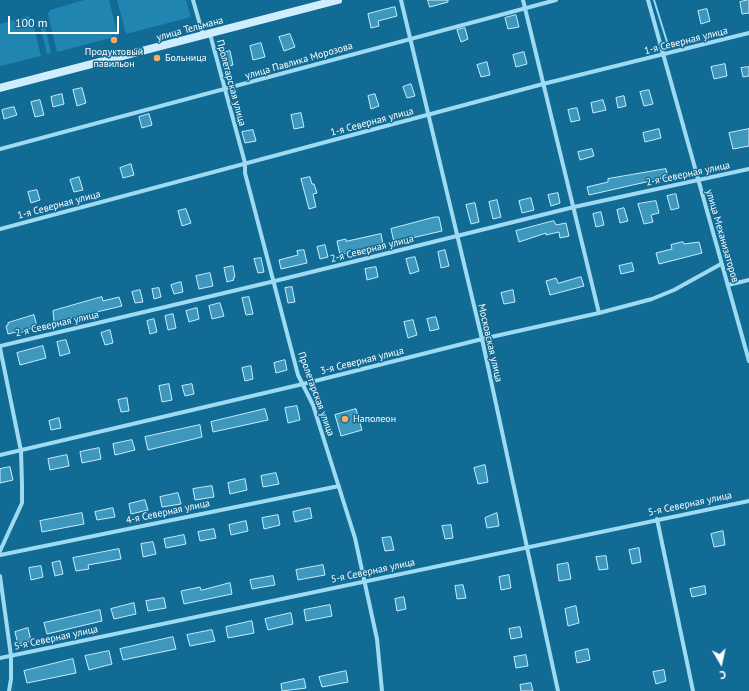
<!DOCTYPE html>
<meta charset="utf-8">
<style>
body{margin:0}
#map{position:relative;width:749px;height:691px;overflow:hidden;background:#116b94;font-family:"PT Sans",sans-serif}
canvas{display:block}
.north{position:absolute;left:701px;top:643px;width:40px;height:40px;-webkit-text-stroke:3px #116b94;paint-order:stroke;rotate:171deg;font-size:11px;font-weight:700;line-height:16px;text-align:center;color:#fff}
.north::after{content:'';display:block;margin:auto;width:14px;height:18px;background:#fff;clip-path:polygon(50% 0,100% 100%,50% 72%,0 100%)}
.scale{position:absolute;left:8px;top:16px;width:111px;height:18px;box-sizing:border-box;border:2px solid #fff;border-top:0;padding-left:5px;font-size:12px;line-height:14px;white-space:nowrap;color:#fff;-webkit-text-stroke:3px #116b94;paint-order:stroke}
</style>
<div id="map">
<canvas width="749" height="691"></canvas>
<div class="north">С</div>
<div class="scale">100 m</div>
</div>
<script>
const ctx = document.querySelector('canvas').getContext('2d');
ctx.lineJoin = 'round';
function fillPath(path, color) {
  ctx.fillStyle = color;
  ctx.fill(path, 'evenodd');
}
function strokePath(path, color, width, dash) {
  ctx.strokeStyle = color;
  ctx.lineWidth = width;
  ctx.lineCap = dash ? 'butt' : 'round';
  ctx.setLineDash(dash || []);
  ctx.stroke(path);
}
function write(font, color, halo, rows, align = 'center') {
  ctx.font = font + ' "PT Sans",sans-serif';
  ctx.lineWidth = 3;
  ctx.setLineDash([]);
  ctx.textBaseline = 'middle';
  ctx.strokeStyle = halo;
  ctx.fillStyle = color;
  for (const [text, x, y, turn = 0] of rows) {
    ctx.save();
    ctx.translate(x, y);
    ctx.rotate((+turn || 0) * Math.PI / 180);
    ctx.textAlign = isNaN(turn) ? turn : align;
    if (halo) ctx.strokeText(text, 0, 0);
    ctx.fillText(text, 0, 0);
    ctx.restore();
  }
}
const green = new Path2D(`
 M84,0H109L118,36L57,52L48,14L50,10Z
 M117,0H186L191,17L126,34Z
 M28,16L32,19L41,56L0,66V24Z
 M41,19H43L44,22L51,53L47,54L39,21Z`);
const stream = new Path2D(`
 M654,0L668,45`);
const building = new Path2D(`
 M428,0H448V2L430,7Z
 M749,0V13L742,14L740,2Z
 M395,7L397,16L378,21L379,26L371,28L368,14Z
 M707,9L710,21L701,24L698,11Z
 M516,15L519,27L508,29L505,18Z
 M465,28L468,39L461,42L457,30Z
 M290,34L295,47L284,51L279,37Z
 M261,43L265,57L253,60L250,46Z
 M230,51L233,65L225,67L222,53Z
 M524,52L527,64L516,67L513,55Z
 M487,62L490,75L481,77L477,65Z
 M725,64L727,76L714,79L711,67Z
 M749,67V76L743,77L741,68Z
 M411,84L415,96L407,98L403,87Z
 M82,88L86,103L77,106L73,90Z
 M649,90L653,104L644,106L640,92Z
 M62,94L64,104L53,107L51,97Z
 M375,94L379,106L371,109L368,96Z
 M624,96L626,106L618,108L616,98Z
 M40,100L44,115L35,117L31,102Z
 M603,100L606,110L593,113L591,103Z
 M14,107L17,115L4,119L2,110Z
 M577,108L580,120L571,122L568,110Z
 M301,113L304,127L294,129L291,115Z
 M149,114L152,125L142,128L139,117Z
 M659,129L661,138L645,142L643,133Z
 M749,129V146L733,149L729,133Z
 M253,130L256,141L245,143L242,132Z
 M592,149L594,156L580,160L578,152Z
 M131,164L134,175L123,178L120,168Z
 M666,169L668,177L589,195L587,187L608,182V179Z
 M79,177L83,190L74,192L70,180Z
 M310,177L312,184H314L317,193L313,194L316,207L309,209L301,179Z
 M37,190L40,200L31,203L28,192Z
 M558,193L560,203L551,206L548,195Z
 M676,194L679,208L671,210L667,196Z
 M531,198L534,210L522,213L519,201Z
 M497,200L501,217L493,219L489,202Z
 M656,201L659,213L651,215L653,222L644,224L638,204Z
 M475,203L479,222L471,224L466,205Z
 M624,208L628,221L620,223L617,210Z
 M186,209L191,223L182,226L178,211Z
 M601,212L604,225L596,227L593,214Z
 M435,217H439L442,231L394,242L391,229Z
 M554,221L556,225L566,223L569,236L560,238L559,232L546,235V233L519,242L516,231Z
 M381,234L383,244L340,255L337,241L346,239V241Z
 M683,242L684,244L699,242L702,253L659,264L656,253L672,249L671,245Z
 M325,245L328,257L320,259L317,247Z
 M304,250L307,263L281,269L279,260L298,255L297,251Z
 M445,250L449,266L441,268L438,252Z
 M415,257L419,271L410,274L406,259Z
 M261,258L264,272L258,273L254,259Z
 M632,263L634,271L621,274L619,266Z
 M233,266L235,277L233,278L234,280L227,282L224,268Z
 M376,267L378,277L367,280L365,269Z
 M210,273L213,286L199,289L196,276Z
 M581,277L584,286L550,295L546,281L556,278L558,283Z
 M181,282L183,292L174,294L171,285Z
 M292,287L295,302L288,303L285,288Z
 M159,288L161,297L154,299L152,289Z
 M140,290L143,302L135,303L132,292Z
 M513,290L515,302L504,304L501,293Z
 M102,297L103,301L119,297L122,306L54,322L53,311Z
 M249,297L253,314L246,315L242,298Z
 M220,303L224,316L212,319L209,306Z
 M197,308L199,319L189,322L186,311Z
 M173,314L176,328L168,330L165,316Z
 M34,315L37,327L8,334L6,326L8,325V323Z
 M436,317L439,329L430,331L427,319Z
 M154,319L157,332L150,334L147,321Z
 M413,320L417,335L408,338L404,322Z
 M110,330L113,343L105,345L101,333Z
 M66,340L70,353L60,356L57,342Z
 M43,346L46,358L20,365L17,353Z
 M285,360L287,370L276,373L274,363Z
 M251,366L253,379L245,381L242,368Z
 M169,384L172,400L162,402L159,386Z
 M192,384L194,394L185,396L182,386Z
 M127,398L129,411L121,412L118,400Z
 M297,406L300,420L288,423L285,408Z
 M265,409L268,420L213,432L211,422Z
 M356,409L362,430L341,436L335,415Z
 M59,418L61,428L51,430L49,421Z
 M200,425L202,437L148,450L145,437Z
 M132,440L135,450L115,455L113,444Z
 M99,448L101,459L82,463L80,452Z
 M67,455L69,466L50,470L48,459Z
 M485,465L488,482L478,484L474,468Z
 M10,467L13,480L0,483V469Z
 M276,473L279,484L263,487L261,476Z
 M245,479L247,490L230,494L228,483Z
 M212,486L214,497L195,500L193,489Z
 M178,493L181,504L162,507L160,497Z
 M145,500L148,510L131,514L129,504Z
 M113,508L115,517L97,520L95,512Z
 M310,508L312,518L295,522L293,512Z
 M82,513L84,524L42,532L40,521Z
 M497,513L499,526L487,528L485,518Z
 M278,515L280,525L264,529L262,518Z
 M246,521L248,531L231,535L229,525Z
 M451,525L453,538L445,539L442,526Z
 M214,529L216,538L200,541L198,532Z
 M723,531L725,545L714,547L711,534Z
 M184,535L186,544L166,548L164,539Z
 M391,537L394,550L385,551L382,538Z
 M153,542L156,554L143,557L141,544Z
 M639,548L641,562L632,564L629,550Z
 M119,549L121,559L88,565L89,569L76,571L73,558Z
 M606,556L608,569L599,570L596,557Z
 M60,561L63,574L55,576L52,563Z
 M568,563L571,579L559,581L557,565Z
 M323,565L325,575L298,580L296,570Z
 M41,566L43,577L31,580L29,568Z
 M509,575L511,588L501,590L499,577Z
 M273,576L275,585L252,589L250,580Z
 M230,583L232,594L184,604L181,591L200,587L201,590Z
 M463,585L466,598L457,599L455,586Z
 M705,586L706,594L692,597L690,589Z
 M404,597L406,609L397,611L395,599Z
 M164,598L166,608L148,611L146,601Z
 M134,603L136,614L114,619L111,609Z
 M330,605L332,616L306,621L304,610Z
 M576,606L579,623L568,626L565,609Z
 M100,610L102,621L47,634L44,623Z
 M291,613L293,624L268,630L265,619Z
 M252,621L254,633L228,638L226,627Z
 M520,627L522,637L511,639L509,629Z
 M28,628L31,641L18,644L15,632Z
 M212,630L215,641L190,646L187,635Z
 M173,637L176,649L123,660L120,649Z
 M588,649L590,660L577,663L575,652Z
 M109,651L112,664L89,670L85,656Z
 M526,655L528,666L516,668L514,657Z
 M73,659L76,673L27,683L24,671Z
 M664,670L666,681L656,684L653,672Z
 M346,671L348,682L322,687L319,677Z
 M304,679L306,688L282,691L281,684Z
 M531,683L533,691H521L520,685Z`);
const street = new Path2D(`
 M193,0L203,35
 M401,0L482,339L558,691
 M523,0L599,313
 M648,0L749,361
 M210,34L245,163V173L298,375L313,405L355,538L377,639L382,691
 M0,149L556,0
 M0,229L543,84L749,33
 M728,285L749,280
 M0,346L275,281L574,207L749,169
 M0,348L21,451L22,484V503L0,551
 M0,455L303,384L482,339L599,313L652,299L674,290L721,264
 M657,519L693,691
 M0,555L339,486
 M0,576L11,656V679L9,691
 M0,658L749,501`);
const secondary = new Path2D(`
 M0,88L338,0`);
const markers = [
 [114,40,4,"#ffaa61"],
 [157,58,4,"#ffaa61"],
 [345,419,4,"#ffaa61"]
];
const streetNames = [
 ["улица Тельмана",190,29,-15],
 ["1-я Северная улица",686,41,-14],
 ["улица Павлика Морозова",299,61,-16],
 ["Пролетарская улица",231,83,75],
 ["1-я Северная улица",372,122,-15],
 ["2-я Северная улица",688,174,-12],
 ["1-я Северная улица",59,205,-15],
 ["улица Механизаторов",722,236,74],
 ["2-я Северная улица",372,249,-14],
 ["2-я Северная улица",57,324,-13],
 ["Московская улица",490,343,77],
 ["3-я Северная улица",362,361,-14],
 ["Пролетарская улица",316,394,70],
 ["5-я Северная улица",690,504,-12],
 ["4-я Северная улица",168,512,-12],
 ["5-я Северная улица",373,571,-12],
 ["5-я Северная улица",56,638,-12]
];
const poiNames = [
 ["Продуктовый",114,52,"center"],
 ["павильон",114,64,"center"],
 ["Больница",165,58],
 ["Наполеон",353,419]
];
fillPath(green, '#2086b1');
strokePath(stream, '#91daf7', 2);
fillPath(building, '#3e98be');
strokePath(building, '#c7edfd', 1);
strokePath(street, '#9fdaf3', 4);
strokePath(secondary, '#ceeefd', 8);
for (const [x, y, r, color] of markers) {
  const dot = new Path2D();
  dot.arc(x, y, r, 0, 2 * Math.PI);
  ctx.fillStyle = color;
  ctx.fill(dot);
  strokePath(dot, '#116b94', 1.5);
}
write('10px', '#fff', '#116b94', streetNames);
write('10px', '#fff', '#116b94', poiNames, 'left');
</script>
